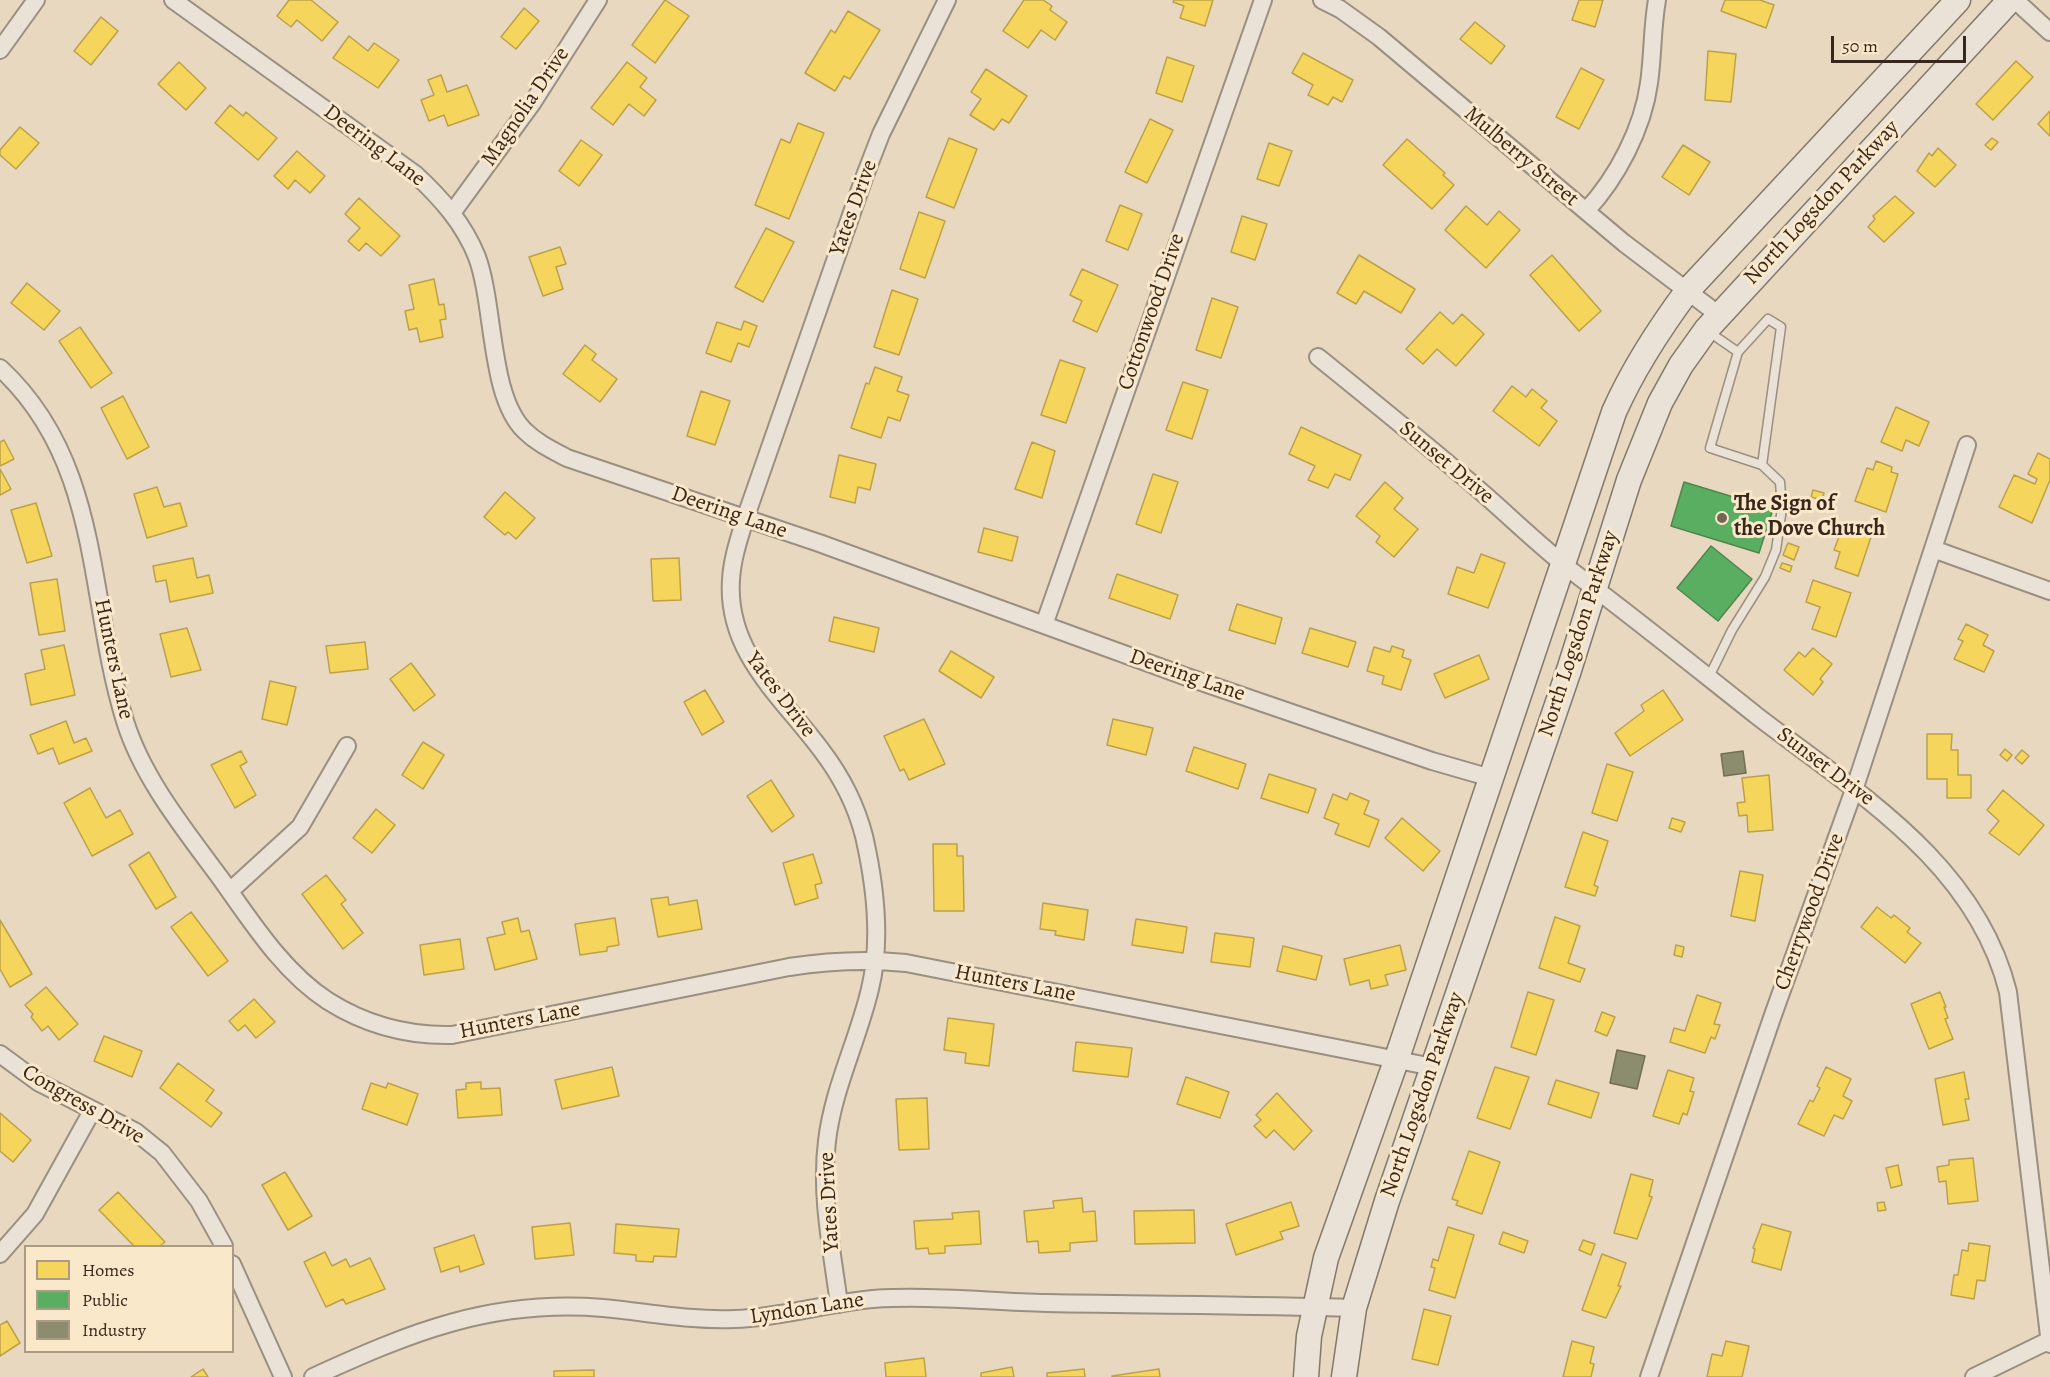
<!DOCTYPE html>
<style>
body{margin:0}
#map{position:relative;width:2050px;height:1377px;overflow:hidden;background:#e7d8bf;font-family:Alegreya,serif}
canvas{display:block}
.legend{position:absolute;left:24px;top:1245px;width:210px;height:108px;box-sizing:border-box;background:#fae8ca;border:2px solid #ac9b84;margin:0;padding:8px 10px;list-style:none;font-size:18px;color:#38271c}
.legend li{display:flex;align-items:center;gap:12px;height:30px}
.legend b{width:30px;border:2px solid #ac9b84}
.scale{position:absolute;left:1831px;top:36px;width:135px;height:27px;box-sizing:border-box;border:3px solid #38271c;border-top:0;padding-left:8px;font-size:18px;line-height:21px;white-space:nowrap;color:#38271c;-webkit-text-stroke:4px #fae8ca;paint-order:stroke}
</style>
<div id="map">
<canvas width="2050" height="1377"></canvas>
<ul class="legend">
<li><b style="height:16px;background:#f6d55c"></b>Homes</li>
<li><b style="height:16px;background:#5aae61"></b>Public</li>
<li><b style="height:16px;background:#8c8c6e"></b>Industry</li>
</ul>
<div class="scale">50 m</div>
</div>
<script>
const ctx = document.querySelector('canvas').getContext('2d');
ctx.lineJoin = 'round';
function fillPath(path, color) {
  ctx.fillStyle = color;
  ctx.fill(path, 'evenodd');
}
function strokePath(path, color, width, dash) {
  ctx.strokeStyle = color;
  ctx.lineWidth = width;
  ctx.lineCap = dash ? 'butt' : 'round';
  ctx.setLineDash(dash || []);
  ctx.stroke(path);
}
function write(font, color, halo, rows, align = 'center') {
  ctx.font = font + ' Alegreya,serif';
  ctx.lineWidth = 6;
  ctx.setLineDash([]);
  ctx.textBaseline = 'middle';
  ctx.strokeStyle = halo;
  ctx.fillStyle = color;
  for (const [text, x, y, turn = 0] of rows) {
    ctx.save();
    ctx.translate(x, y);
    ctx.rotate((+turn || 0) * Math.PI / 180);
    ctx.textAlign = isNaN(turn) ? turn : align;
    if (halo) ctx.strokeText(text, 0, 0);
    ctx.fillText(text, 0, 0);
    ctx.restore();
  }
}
const homes = new Path2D(`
 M289,0H311L338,22L322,41L297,20L291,27L277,16Z
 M665,0L689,16L655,63L632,45Z
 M1024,0H1043L1052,6L1050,10L1067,22L1055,40L1041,30L1028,48L1003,31Z
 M1174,0H1213L1205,26L1180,18L1184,6L1173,2Z
 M1579,0H1603L1595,27L1572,20Z
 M1725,0H1760L1774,5L1766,28L1721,11Z
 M524,8L539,21L516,49L501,37Z
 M848,11L880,30L850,79L844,76L835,91L805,73L831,30L835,33Z
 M101,17L118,31L91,65L74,51Z
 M1475,22L1505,46L1491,64L1460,39Z
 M349,36L368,51L374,43L399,60L378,88L333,58Z
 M1708,51L1736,54L1731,102L1705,100Z
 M1303,53L1353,80L1342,102L1333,97L1328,105L1308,95L1313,85L1292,73Z
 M1167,57L1194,66L1182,102L1156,93Z
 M2016,61L2033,77L1993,120L1976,104Z
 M179,62L206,88L186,110L158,84Z
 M627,62L647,78L640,87L656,100L644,116L629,104L613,125L591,108Z
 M1581,68L1604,80L1579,129L1556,117Z
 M986,69L1027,96L1009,123L1002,119L994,130L970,115L981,99L971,92Z
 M441,75L447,92L467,85L479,115L448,126L444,115L429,121L421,100L434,95L428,80Z
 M230,105L243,116L246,112L277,138L258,160L215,123Z
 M2050,111V136L2038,124Z
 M1150,119L1173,130L1147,183L1125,172Z
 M798,123L824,133L789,219L755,205L781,139L790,143Z
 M20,127L39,143L16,169L0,155V150Z
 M949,138L977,149L954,208L926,197Z
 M1992,138L1998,142L1991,150L1985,145Z
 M1407,139L1445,173L1443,175L1454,185L1432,209L1383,165Z
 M581,140L602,155L579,186L559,171Z
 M1269,143L1292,151L1279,186L1257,179Z
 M1683,145L1710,162L1689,195L1662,177Z
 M1938,148L1956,165L1935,187L1917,171L1929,153L1932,156Z
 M297,151L325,176L310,193L295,180L288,189L274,176Z
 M1895,196L1914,213L1884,242L1868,227L1875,219L1873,216Z
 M359,198L400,236L381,256L366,243L359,251L348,241L360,228L345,214Z
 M1120,205L1142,214L1128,250L1106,241Z
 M1466,206L1487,225L1499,211L1520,230L1486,268L1445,230Z
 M919,212L945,221L925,278L900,269Z
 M1242,216L1267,224L1255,260L1231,252Z
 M766,228L794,242L763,302L735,287Z
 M560,247L566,264L556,267L563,289L543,296L529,257Z
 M1359,255L1415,289L1401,313L1364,291L1356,304L1337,293Z
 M1552,255L1601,311L1579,331L1530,275Z
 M1082,269L1118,285L1097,332L1073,321L1082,301L1070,295Z
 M434,279L439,305L444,304L446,319L440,320L443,337L420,342L417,328L409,330L405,311L414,309L409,285Z
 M27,283L60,311L44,330L11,303Z
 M892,290L918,299L899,355L874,347Z
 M1212,298L1238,307L1221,358L1196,350Z
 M1440,312L1453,324L1462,314L1484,334L1456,366L1437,349L1423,364L1406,349Z
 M744,321L757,326L749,347L738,343L731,362L706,353L717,322L741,330Z
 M80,327L112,373L91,388L59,341Z
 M585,345L596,354L592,360L617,379L600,402L563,374Z
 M1060,360L1085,368L1066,423L1041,415Z
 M875,367L902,377L897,391L909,395L900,421L888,417L881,438L851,428L866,383L869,384Z
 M1183,382L1208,390L1192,439L1166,430Z
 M1512,386L1526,397L1532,389L1547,401L1541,408L1557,421L1539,446L1493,411Z
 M701,391L730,401L715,445L687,436Z
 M123,396L149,447L127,459L101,408Z
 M1896,407L1929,422L1919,446L1906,440L1902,451L1881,442Z
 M1301,427L1361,455L1350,480L1335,474L1328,488L1308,480L1315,466L1289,454Z
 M4,440L14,459L0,466V442Z
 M1032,442L1055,451L1042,498L1015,489Z
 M2038,453L2050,459V480L2032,523L1999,507L2014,475L2035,484L2037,479L2028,474Z
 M839,455L876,464L870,490L858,487L855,503L830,497Z
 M1876,461L1892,467L1891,472L1898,474L1886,512L1855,501L1867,468L1873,470Z
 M0,469L11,489L0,495Z
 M1153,474L1178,482L1161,533L1136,524Z
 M1385,482L1403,498L1394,509L1418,529L1394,557L1376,542L1380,536L1356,516Z
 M157,487L164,507L180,503L187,526L147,538L134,494Z
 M1813,490L1824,493L1822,500L1811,497Z
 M505,492L535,518L516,539L508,532L505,535L484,517Z
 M36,503L52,556L27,563L11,510Z
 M1852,524L1873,531L1858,576L1835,568L1840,552L1834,550L1840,534L1848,537Z
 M984,528L1018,537L1012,561L978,552Z
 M1788,543L1799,547L1794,560L1783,555Z
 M1481,554L1505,563L1488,608L1448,594L1457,567L1474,573Z
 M193,558L197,578L209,575L213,593L170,602L166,580L156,582L153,566Z
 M679,558L681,600L653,601L651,559Z
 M1782,563L1792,566L1790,572L1780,568Z
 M1117,574L1178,595L1170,619L1109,598Z
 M57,579L65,631L39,635L30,583Z
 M1813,580L1851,593L1836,637L1812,629L1820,607L1806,602Z
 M1237,604L1282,618L1275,644L1229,630Z
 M834,617L879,628L874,652L829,641Z
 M1966,624L1988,635L1983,645L1994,651L1984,672L1954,659L1963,641L1958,639Z
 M187,628L201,670L171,677L160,634Z
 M1310,628L1356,642L1348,667L1302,653Z
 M365,642L368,669L330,673L326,646Z
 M64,645L75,695L31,705L25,674L45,669L41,650Z
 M1392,646L1404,650L1402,657L1411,660L1401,690L1382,684L1384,676L1367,671L1374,647L1390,652Z
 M1813,648L1832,664L1820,679L1823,682L1813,695L1784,670L1799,652L1805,657Z
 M951,651L994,677L981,698L939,671Z
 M1479,655L1489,679L1445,698L1434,674Z
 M411,663L435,695L414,711L390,679Z
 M270,681L296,687L287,725L262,719Z
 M705,690L724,722L702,735L684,702Z
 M1663,690L1683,720L1630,756L1615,733L1644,711L1641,705Z
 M924,719L945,764L909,780L904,769L900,771L884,736Z
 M1113,719L1153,728L1146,755L1107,745Z
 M66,721L74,743L86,738L92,751L59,764L53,748L38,754L30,735Z
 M1927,734H1952L1951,750H1958V775H1971V798H1947V779H1927Z
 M423,742L444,755L423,789L402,775Z
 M1194,747L1246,764L1238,789L1186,771Z
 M2005,749L2012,755L2007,761L2000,755Z
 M2022,750L2029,756L2022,764L2015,758Z
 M241,751L247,762L240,766L256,795L235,808L211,765Z
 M1607,764L1633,772L1617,821L1592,813Z
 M1269,774L1316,789L1308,813L1261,798Z
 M1769,775L1773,830L1748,832L1747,815L1739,816L1737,803L1745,802L1742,778Z
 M771,780L794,816L772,832L747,796Z
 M90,788L106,818L120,810L133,834L92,856L64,803Z
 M2003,790L2044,825L2019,855L1989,833L1999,821L1987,810Z
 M1350,793L1369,801L1364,814L1379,820L1369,847L1335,834L1339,824L1324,818L1333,794L1347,800Z
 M376,809L395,825L372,853L353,838Z
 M1402,818L1440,851L1423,871L1385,838Z
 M1672,818L1685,822L1681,832L1669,828Z
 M1583,832L1608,841L1594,885L1598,887L1595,896L1565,887Z
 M933,844H957V856H963L964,911H934Z
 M149,852L176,897L156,909L129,865Z
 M813,854L822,883L815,885L818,898L795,905L783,863Z
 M1740,871L1763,875L1755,921L1731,916Z
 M326,875L346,900L341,904L363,933L343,949L302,894Z
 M668,897L669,905L697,900L702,929L658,937L651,899Z
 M1043,903L1088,910L1084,940L1055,935L1056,931L1040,929Z
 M1877,907L1891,918L1894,915L1910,928L1907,932L1921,943L1905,963L1861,927Z
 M191,912L228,961L208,976L171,927Z
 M1555,917L1580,926L1568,963L1585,969L1580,982L1539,968Z
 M518,918L521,932L529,930L537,959L495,970L487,938L505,934L502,922Z
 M615,918L619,945L607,947V951L580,955L575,924Z
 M1136,919L1187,927L1183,953L1132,945Z
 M0,920L32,974L10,987L0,969Z
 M1215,933L1254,938L1250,967L1211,962Z
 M460,939L464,969L424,975L420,945Z
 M1400,945L1406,970L1385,975L1388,985L1371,989L1369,980L1350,985L1344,959Z
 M1676,945L1684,947L1682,957L1674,955Z
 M1283,946L1322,956L1316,980L1277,971Z
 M46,987L78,1024L59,1040L48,1026L42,1031L31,1017L33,1014L25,1005Z
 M1528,992L1554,1000L1536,1055L1511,1047Z
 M1940,992L1946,1007H1944L1948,1018L1945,1019L1953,1039L1929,1049L1911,1004Z
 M1697,995L1721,1003L1714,1024L1720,1025L1715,1039L1711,1037L1705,1053L1670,1042L1674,1028L1685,1031Z
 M254,999L275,1022L256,1038L245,1025L238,1031L229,1021Z
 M1602,1012L1615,1017L1607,1036L1595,1031Z
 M948,1018L994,1024L989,1066L965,1063L966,1053L944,1050Z
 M104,1036L142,1051L132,1077L94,1061Z
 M1076,1042L1132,1048L1128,1077L1073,1071Z
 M178,1063L214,1090L206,1101L222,1113L211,1127L160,1088Z
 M612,1067L619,1096L562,1109L555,1080Z
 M1495,1067L1529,1077L1510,1129L1477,1118Z
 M1826,1067L1851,1079L1843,1096L1852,1101L1843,1119L1834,1115L1824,1136L1798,1124L1810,1100L1813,1102L1820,1088L1817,1086Z
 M1668,1070L1694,1078L1690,1091L1694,1092L1687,1115L1683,1113L1679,1124L1653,1116Z
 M1964,1072L1969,1099H1965L1969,1120L1943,1125L1935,1079Z
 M1186,1077L1229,1092L1220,1118L1177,1104Z
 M1556,1080L1599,1093L1591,1118L1548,1104Z
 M481,1082V1089L500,1088L502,1115L458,1118L456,1090L466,1089V1083Z
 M371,1083L386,1088L388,1083L418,1094L407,1125L362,1109Z
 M1277,1093L1312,1131L1294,1150L1274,1130L1266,1138L1254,1126L1261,1120L1256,1115Z
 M927,1098L929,1149L899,1150L896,1099Z
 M0,1113L31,1140L13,1162L0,1151Z
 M1469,1151L1500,1162L1482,1214L1456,1205L1458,1201L1452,1199Z
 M1973,1158L1978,1201L1948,1204L1946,1181L1939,1182L1937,1167L1949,1165V1160Z
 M1898,1165L1902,1185L1891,1188L1886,1168Z
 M285,1172L312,1216L288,1230L262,1185Z
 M1631,1174L1653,1180L1649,1196L1652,1197L1637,1239L1614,1233Z
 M118,1192L165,1242L160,1246H134L99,1210Z
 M1082,1198L1083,1212L1095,1211L1097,1241L1070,1243V1251L1039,1253L1038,1241L1027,1242L1024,1211L1054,1208L1053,1201Z
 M1291,1202L1299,1226L1280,1232L1283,1239L1236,1255L1226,1224Z
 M1884,1202L1886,1210L1878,1211L1877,1203Z
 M1194,1210L1195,1243L1135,1244L1134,1211Z
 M979,1211L981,1244L945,1246V1253L929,1254L928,1248L916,1249L914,1221L953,1219L952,1213Z
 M570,1223L574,1255L535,1259L532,1227Z
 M616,1224L679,1229L676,1257L654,1256L653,1262L636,1261V1255L614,1253Z
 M1762,1224L1791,1232L1781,1270L1752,1262L1755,1249L1753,1248Z
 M1448,1227L1474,1235L1455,1298L1429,1290L1435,1268L1431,1267L1433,1259L1438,1261Z
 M1503,1232L1528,1241L1524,1253L1499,1244Z
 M474,1235L484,1264L460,1272L459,1266L441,1272L434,1248Z
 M1583,1240L1595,1244L1591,1255L1579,1250Z
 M1969,1243L1990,1246L1985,1281L1977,1280L1974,1299L1951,1295L1954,1275H1958L1962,1250L1968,1251Z
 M325,1252L332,1266L346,1259L350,1267L370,1258L385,1289L346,1304L343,1299L326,1307L304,1262Z
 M1602,1254L1626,1263L1618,1286H1621L1606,1318L1582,1310Z
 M1424,1309L1451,1316L1438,1365L1412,1359Z
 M7,1321L20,1343L0,1356V1325Z
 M1572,1341L1594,1347L1590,1363L1594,1364L1591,1377H1563Z
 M1726,1341L1749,1346L1742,1377H1707L1712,1354L1722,1356Z
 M924,1358L926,1377H886L885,1363Z
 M1012,1367L1014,1377H981V1373Z
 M203,1369L208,1377H191Z
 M1084,1369L1085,1377H1047V1373Z
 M1159,1369L1160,1377H1112V1376Z
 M594,1370V1377H554V1371Z`);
const public = new Path2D(`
 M1684,482L1773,509L1759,553L1671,526Z
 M1711,546L1752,579L1718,621L1677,588Z`);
const industry = new Path2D(`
 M1743,751L1746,773L1724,776L1721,754Z
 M1617,1050L1645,1056L1637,1089L1610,1083Z`);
const service = new Path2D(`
 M1709,332L1738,352L1710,448L1762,465L1781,327L1768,319L1738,352
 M1709,677L1732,630L1765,577L1776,550L1782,508L1780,482L1762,465`);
const minor = new Path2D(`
 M173,0L415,174C441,198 464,224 477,257C495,306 489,397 525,431C537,443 552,450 567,458L819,543L1187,677L1432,761L1491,778
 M1322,0L1340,9L1379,37L1624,243L1719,315
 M2015,0L2050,32
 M0,50L36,0
 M1586,211C1617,178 1643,128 1649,83C1653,56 1652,28 1657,0
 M452,213L533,102L598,0
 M1318,357C1365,395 1412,433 1458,472C1500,506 1538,546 1581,578C1641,623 1699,670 1757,716C1856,792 1976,863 2008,992L2050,1344
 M0,368C103,463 87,599 125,721C143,779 185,830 221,879C251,921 283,972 328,1001C366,1025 408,1036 452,1035L789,967C828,961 866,959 906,963L1433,1067
 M1933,549L2050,591
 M1044,625L1263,0
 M230,891L300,827L347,746
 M0,1054L38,1082L136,1132L162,1153L199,1201L224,1246
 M0,1254L35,1214L92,1111
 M232,1264L283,1377
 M839,1304C832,1250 820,1195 827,1141C833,1089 858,1040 870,989C882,940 875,884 864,836C856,805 841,776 822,751C783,698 726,653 731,580C732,559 739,539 745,519L864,178L881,134L947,0
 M313,1377C411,1332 492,1299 603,1308C647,1312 690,1321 735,1319C788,1317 839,1299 892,1298C944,1296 995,1302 1046,1303C1149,1305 1252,1305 1354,1308
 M1649,1377L1773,1015L1855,787L1967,445
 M1974,1377L2050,1340`);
const secondary = new Path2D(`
 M1306,1377L1309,1336L1326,1258L1396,1061L1614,412C1634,367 1659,329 1688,290L1958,0
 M1344,1377L1354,1308L1387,1201L1569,670L1629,480L1660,403L1681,365L1706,330L2010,0`);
const markers = [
 [1722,518,6,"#756555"]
];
const streetNames = [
 ["Magnolia Drive",526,107,-56],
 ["Deering Lane",374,146,37],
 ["Mulberry Street",1521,157,40],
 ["North Logsdon Parkway",1822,203,-47],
 ["Yates Drive",854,208,-70],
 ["Cottonwood Drive",1152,312,-71],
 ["Sunset Drive",1446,463,40],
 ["Deering Lane",729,513,19],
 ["North Logsdon Parkway",1579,634,-72],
 ["Hunters Lane",113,659,78],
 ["Deering Lane",1187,676,19],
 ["Yates Drive",780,695,53],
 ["Sunset Drive",1825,767,37],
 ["Cherrywood Drive",1810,912,-70],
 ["Hunters Lane",1015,984,11],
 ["Hunters Lane",520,1021,-11],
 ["North Logsdon Parkway",1423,1095,-71],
 ["Congress Drive",83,1105,30],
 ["Yates Drive",830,1202,-93],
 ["Lyndon Lane",807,1309,-9]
];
const poiNames = [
 ["The Sign of",1734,505],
 ["the Dove Church",1734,530]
];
fillPath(homes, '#f6d55c');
strokePath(homes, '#bda149', 1.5);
fillPath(public, '#5aae61');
strokePath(public, '#50864c', 1.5);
fillPath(industry, '#8c8c6e');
strokePath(industry, '#736e55', 1.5);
strokePath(service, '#9a8f80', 11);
strokePath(minor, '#9a8f80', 20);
strokePath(secondary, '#82786a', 27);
strokePath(service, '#eae2d6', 8);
strokePath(minor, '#eae2d6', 16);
strokePath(secondary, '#eae2d6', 24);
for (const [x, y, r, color] of markers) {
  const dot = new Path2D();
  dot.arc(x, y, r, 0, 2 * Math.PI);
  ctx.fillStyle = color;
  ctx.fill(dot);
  strokePath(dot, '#fae8ca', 2);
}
write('22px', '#38271c', '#fae8ca', streetNames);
write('bold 22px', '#38271c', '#fae8ca', poiNames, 'left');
</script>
